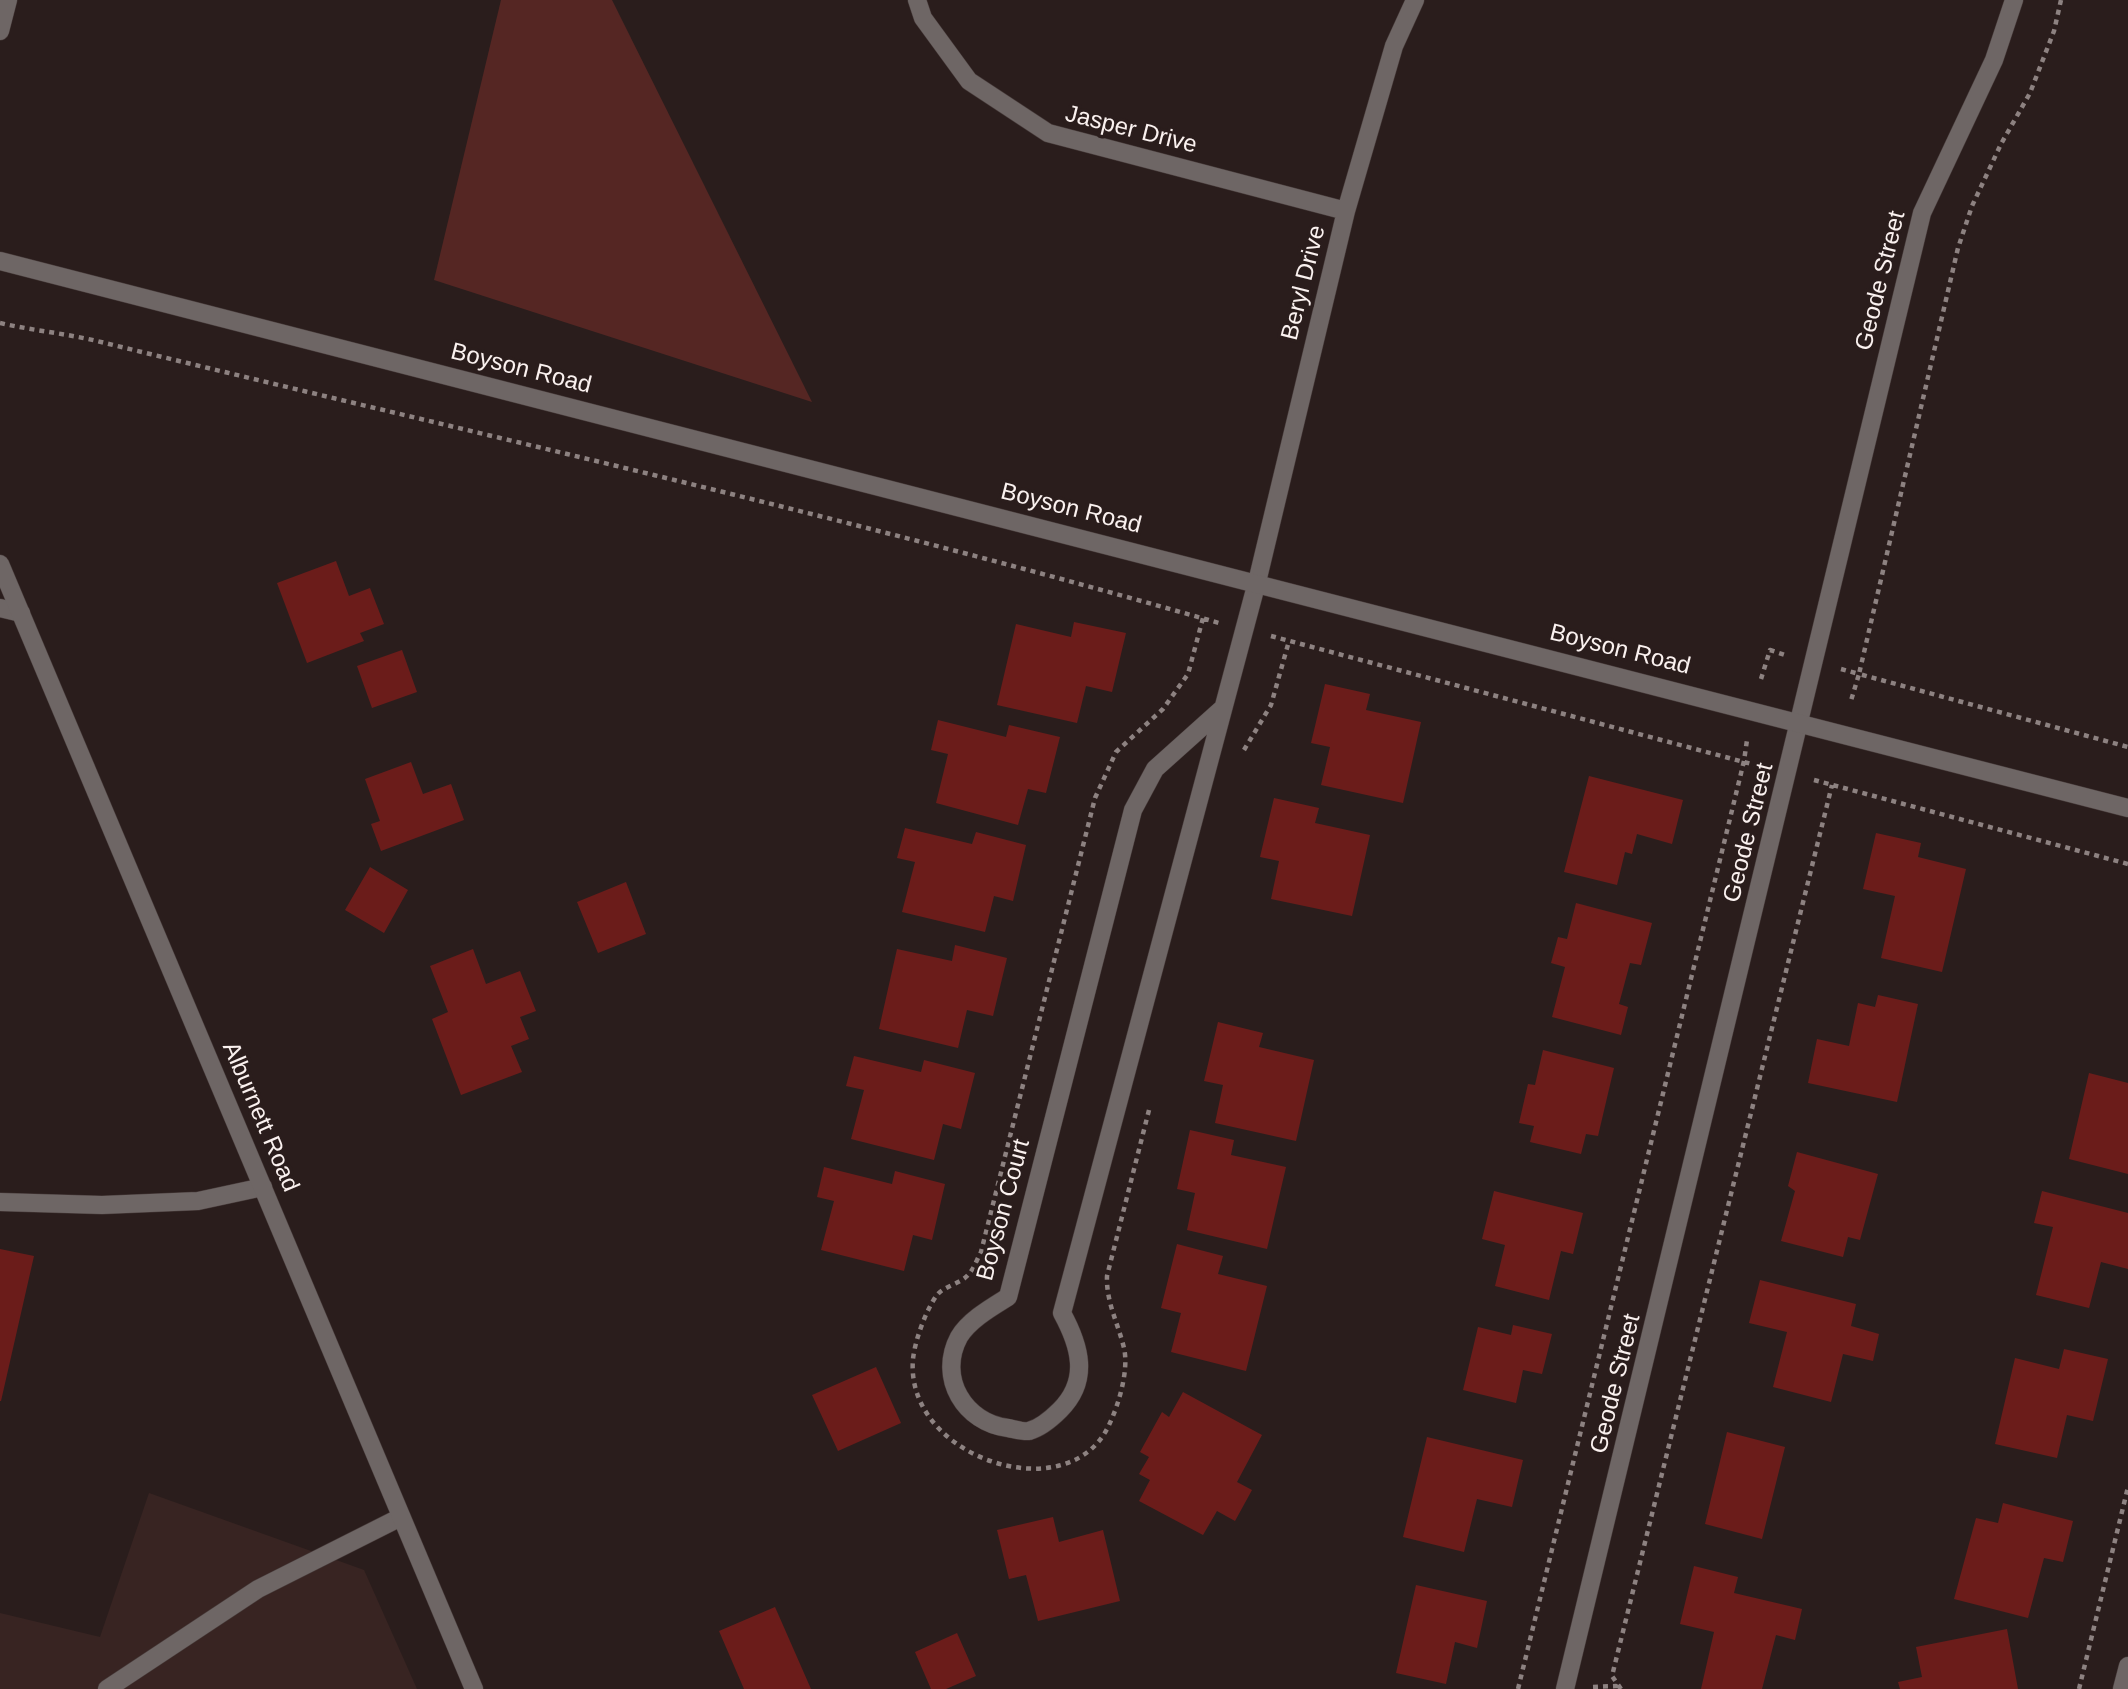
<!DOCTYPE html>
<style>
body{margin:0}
canvas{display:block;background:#2a1d1c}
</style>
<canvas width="2128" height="1689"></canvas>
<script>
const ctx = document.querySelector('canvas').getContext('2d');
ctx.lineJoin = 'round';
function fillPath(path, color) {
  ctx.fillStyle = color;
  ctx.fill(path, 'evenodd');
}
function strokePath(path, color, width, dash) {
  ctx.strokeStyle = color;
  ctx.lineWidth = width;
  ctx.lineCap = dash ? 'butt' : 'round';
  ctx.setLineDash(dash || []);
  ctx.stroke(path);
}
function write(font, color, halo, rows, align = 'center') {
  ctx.font = font + ' Helvetica,sans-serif';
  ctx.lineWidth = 7;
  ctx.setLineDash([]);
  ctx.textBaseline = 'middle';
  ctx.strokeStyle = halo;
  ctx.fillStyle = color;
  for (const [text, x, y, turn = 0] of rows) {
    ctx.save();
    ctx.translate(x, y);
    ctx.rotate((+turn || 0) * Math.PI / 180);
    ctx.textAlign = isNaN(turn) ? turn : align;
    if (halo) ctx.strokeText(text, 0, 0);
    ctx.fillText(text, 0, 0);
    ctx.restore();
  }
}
const built = new Path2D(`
 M149,1493L364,1570L417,1689H0V1613L100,1637Z`);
const green = new Path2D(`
 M501,0H612L812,402L434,280Z`);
const building = new Path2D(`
 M336,561L349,596L370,588L384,624L360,633L364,641L307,663L277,583Z
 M1074,622L1126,633L1112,692L1086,686L1077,723L997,705L1016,624L1071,637Z
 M402,650L417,692L372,708L357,666Z
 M1325,684L1370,694L1366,710L1421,722L1403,803L1321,785L1330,747L1311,743Z
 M938,720L1006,737L1009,725L1060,737L1046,793L1028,789L1018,825L936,803L948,754L931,750Z
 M411,762L423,794L451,784L464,820L381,851L371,824L380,821L365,779Z
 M1589,776L1683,800L1672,844L1637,834L1632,854L1625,852L1617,885L1564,872Z
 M1274,798L1319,808L1315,823L1370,835L1352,916L1271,899L1279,861L1260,857Z
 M905,828L972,844L976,832L1026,845L1013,901L994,896L985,932L902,912L915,862L897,858Z
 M1876,833L1921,843L1918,857L1966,869L1942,972L1881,958L1895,896L1863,889Z
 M370,867L408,890L384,933L345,910Z
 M626,882L646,934L598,953L577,902Z
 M1576,903L1652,923L1641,965L1630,963L1619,1004L1628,1007L1621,1035L1552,1017L1565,967L1551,963L1558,937L1567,939Z
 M955,945L1007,958L993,1016L967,1010L958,1048L879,1029L897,949L952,961Z
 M473,949L486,984L520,971L536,1011L520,1017L529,1039L511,1046L522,1072L461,1095L432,1019L448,1012L430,966Z
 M1878,995L1918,1004L1897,1102L1808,1083L1817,1039L1849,1046L1858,1003L1875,1007Z
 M1218,1022L1263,1033L1259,1047L1314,1060L1296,1141L1215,1123L1223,1085L1204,1081Z
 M1543,1050L1614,1068L1598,1136L1586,1134L1581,1154L1530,1142L1534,1126L1519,1123L1528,1084L1535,1085Z
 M854,1056L921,1072L924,1060L975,1073L961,1129L943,1124L934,1160L851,1139L864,1090L846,1086Z
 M2089,1073L2128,1083V1174L2069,1159Z
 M1190,1130L1234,1140L1231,1155L1286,1167L1267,1249L1187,1230L1195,1193L1177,1189Z
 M1797,1152L1878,1174L1860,1240L1848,1237L1843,1257L1781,1241L1795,1191L1788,1186Z
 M824,1167L892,1184L895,1171L945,1184L932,1240L913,1235L904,1271L821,1250L834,1201L817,1197Z
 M1494,1191L1583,1213L1573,1254L1561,1251L1549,1300L1495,1286L1505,1245L1482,1239Z
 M2042,1191L2128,1213V1269L2101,1262L2089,1308L2036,1295L2053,1227L2034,1223Z
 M1177,1244L1223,1256L1218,1274L1267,1286L1246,1371L1171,1352L1181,1313L1161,1308Z
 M0,1249L34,1256L1,1401H0Z
 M1760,1280L1856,1304L1851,1326L1879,1334L1873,1361L1843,1354L1831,1402L1773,1387L1787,1332L1749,1323Z
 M1513,1325L1552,1334L1542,1374L1523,1370L1516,1403L1463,1390L1478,1327L1511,1335Z
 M2064,1349L2108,1359L2093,1421L2067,1415L2057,1458L1995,1444L2015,1358L2059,1369Z
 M876,1367L901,1423L838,1451L812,1395Z
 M1183,1392L1262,1435L1237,1482L1252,1490L1235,1521L1217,1511L1203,1535L1139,1501L1150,1480L1139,1474L1149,1457L1140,1452L1162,1412L1169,1417Z
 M1727,1432L1785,1447L1762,1539L1705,1524Z
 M1427,1437L1523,1460L1512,1507L1477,1499L1464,1552L1403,1537Z
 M2003,1503L2073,1521L2063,1562L2044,1558L2028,1618L1954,1599L1976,1518L1998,1523Z
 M1053,1517L1059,1542L1103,1530L1120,1601L1038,1621L1026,1575L1009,1579L997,1530Z
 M1694,1566L1738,1577L1734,1593L1802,1609L1795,1640L1776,1635L1762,1689H1701L1714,1632L1680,1624Z
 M1416,1585L1487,1601L1477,1648L1455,1642L1446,1684L1396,1673Z
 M775,1607L811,1689H744L719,1631Z
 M2007,1629L2018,1689H1900L1898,1682L1922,1677L1916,1647Z
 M957,1633L976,1676L946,1689H931L915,1652Z`);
const path = new Path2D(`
 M2061,0L2054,31L2030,93L2001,144L1972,206L1958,248L1859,674L2128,747
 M0,323C35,331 71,334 105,343C477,434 851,517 1219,623
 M1271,636L1759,766
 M1841,669L1859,674L1850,704
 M1761,679L1770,650L1785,655
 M1244,750L1271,705L1289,641
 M1814,780L2128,864
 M1149,1110L1107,1276C1106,1302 1118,1323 1124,1348C1129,1370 1119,1404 1109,1425C1069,1512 904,1458 913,1359C915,1340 926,1310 937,1295C944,1286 960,1284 968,1275C974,1269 977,1259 981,1252L1095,798L1116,752L1163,709L1188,674L1203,618
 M1593,1687L1616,1686L1615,1689
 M1518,1689L1744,761L1747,740
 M1621,1689L1612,1676L1832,785
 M2079,1689L2128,1487`);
const service = new Path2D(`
 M0,608L21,613
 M0,1202L102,1205L198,1201L263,1187
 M107,1689L258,1589L401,1517`);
const minor = new Path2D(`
 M917,0L923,18L969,81L1048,133L1346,211
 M0,31L8,0
 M1223,708L1155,769L1133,810L1008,1297C992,1307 969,1320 959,1337C937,1378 965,1423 1008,1428C1014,1429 1024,1432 1029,1431C1040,1428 1053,1417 1060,1410C1090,1380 1080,1346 1062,1313L1257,582L1346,211L1394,46L1415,0
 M1565,1689L1922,213L1994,60L2014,0
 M2122,1689L2128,1666`);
const tertiary = new Path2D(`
 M0,261L2128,808
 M0,564L474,1689`);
const streetNames = [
 ["Jasper Drive",1131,130,14],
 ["Geode Street",1881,281,-76],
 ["Beryl Drive",1304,283,-76],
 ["Boyson Road",521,369,14],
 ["Boyson Road",1071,509,14],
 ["Boyson Road",1620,650,14],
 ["Geode Street",1749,833,-76],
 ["Alburnett Road",260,1117,67],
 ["Boyson Court",1004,1210,-75],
 ["Geode Street",1616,1384,-76]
];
fillPath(built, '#382422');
fillPath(green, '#552623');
fillPath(building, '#6b1c1a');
strokePath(service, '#473b3a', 19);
strokePath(minor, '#473b3a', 19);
strokePath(tertiary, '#473b3a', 19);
strokePath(path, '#8d8281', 4.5, [5, 5]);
strokePath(service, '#6e6665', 18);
strokePath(minor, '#6e6665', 18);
strokePath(tertiary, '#6e6665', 18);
write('24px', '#faf1ef', '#2a1d1c', streetNames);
</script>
